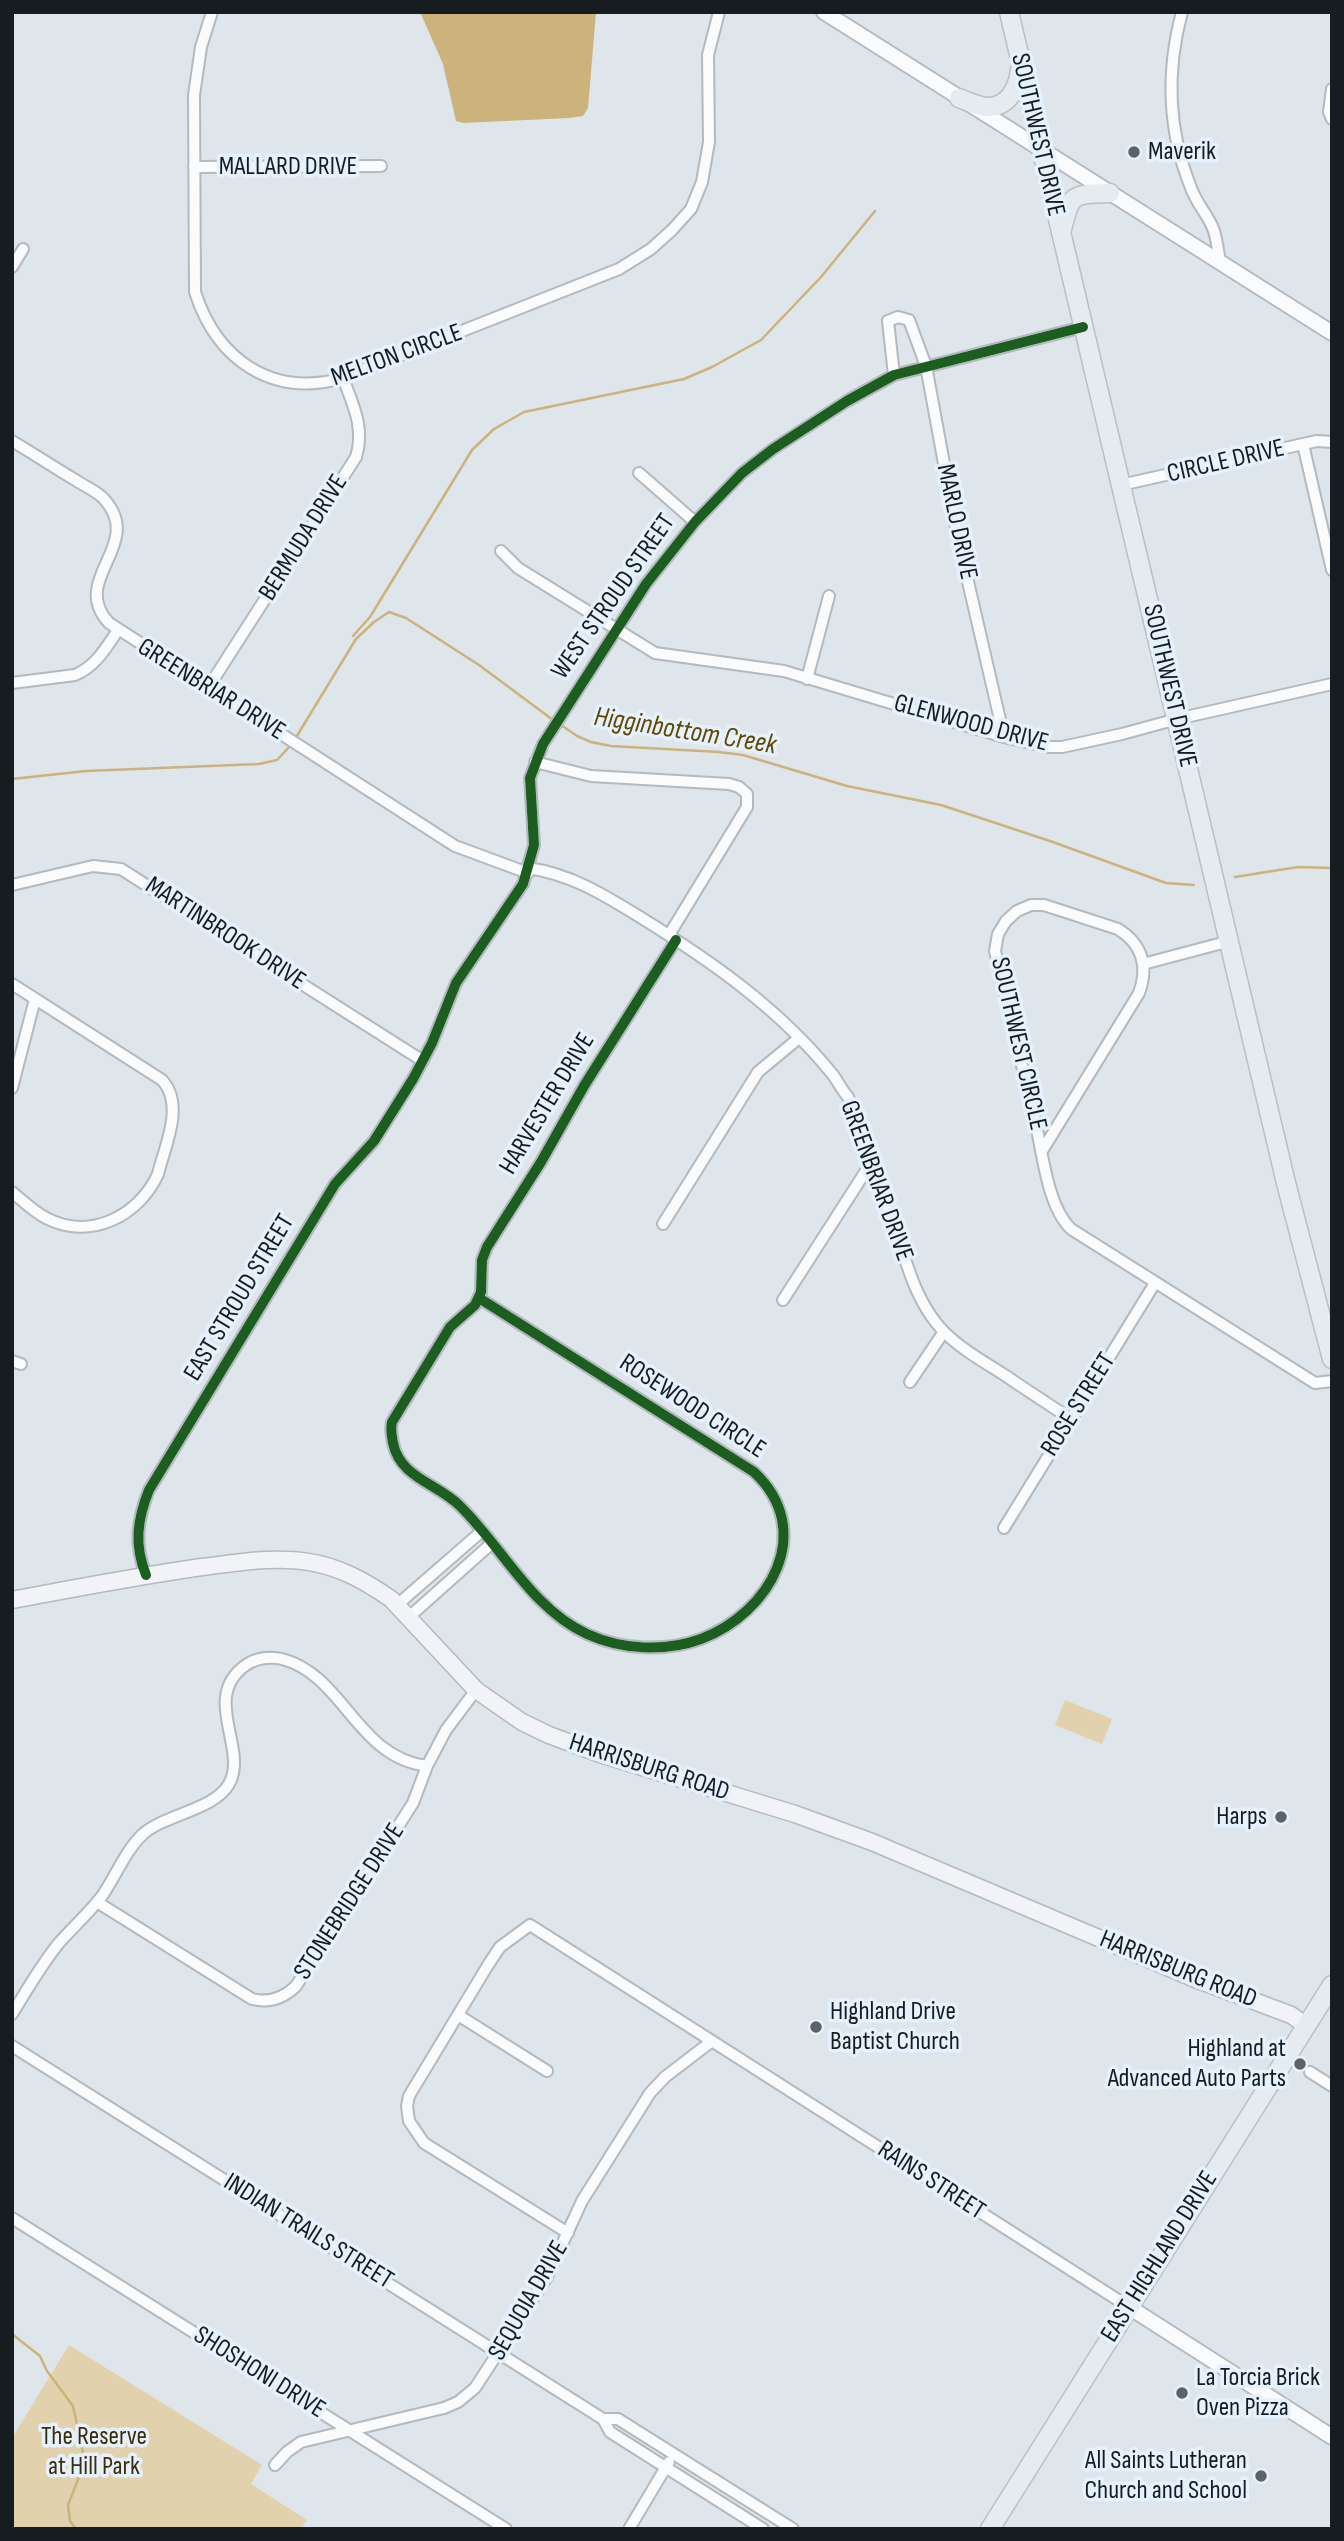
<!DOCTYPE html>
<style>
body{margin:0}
#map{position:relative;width:1344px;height:2541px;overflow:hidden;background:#dee5eb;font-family:"Sofia Sans Condensed",sans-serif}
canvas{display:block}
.frame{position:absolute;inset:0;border:14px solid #171c20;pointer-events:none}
</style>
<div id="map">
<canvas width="1344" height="2541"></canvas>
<div class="frame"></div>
</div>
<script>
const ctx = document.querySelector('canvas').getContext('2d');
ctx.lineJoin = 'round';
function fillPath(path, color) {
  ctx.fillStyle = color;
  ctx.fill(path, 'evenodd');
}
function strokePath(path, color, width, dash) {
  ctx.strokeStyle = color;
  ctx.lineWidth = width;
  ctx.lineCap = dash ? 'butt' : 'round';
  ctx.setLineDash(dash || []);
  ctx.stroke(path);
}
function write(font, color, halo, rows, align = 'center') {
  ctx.font = font + ' "Sofia Sans Condensed",sans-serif';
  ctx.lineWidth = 7;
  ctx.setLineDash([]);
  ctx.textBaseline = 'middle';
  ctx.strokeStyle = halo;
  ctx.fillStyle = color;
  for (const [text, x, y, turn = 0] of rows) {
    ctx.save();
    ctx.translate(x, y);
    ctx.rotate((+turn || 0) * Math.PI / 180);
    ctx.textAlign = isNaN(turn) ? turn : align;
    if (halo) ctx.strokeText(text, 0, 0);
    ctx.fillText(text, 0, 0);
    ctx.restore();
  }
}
const green = new Path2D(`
 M1065,1700L1112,1719L1102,1744L1055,1725Z
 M69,2345L262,2465L251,2484L307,2520L301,2529H12V2438Z`);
const water = new Path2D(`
 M596,12L588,108L583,116L569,118L463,123L456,121L443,64L420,12Z`);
const stream = new Path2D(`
 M353,636L370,617L472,450L494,429L524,412L684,379L712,367L761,340L821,277L875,211
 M558,723L577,736L591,742L611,746L719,752L743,755L847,786L941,805L1050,841L1166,883L1194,885
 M295,739L356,639L374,622L389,612L406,618L479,665L553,720
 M12,779L86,771L259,764L277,760L291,745
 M1235,877L1298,867L1332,868
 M12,2334L40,2356L47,2371L73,2406L85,2462L68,2505L70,2521L76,2529`);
const minor = new Path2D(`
 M212,12L201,47L194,95L195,292C217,360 272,398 343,378L619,269L651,249L672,230L691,209L702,182L709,142L708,55L719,12
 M1182,12C1166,71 1168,131 1191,188C1196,202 1206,213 1212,226C1217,236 1218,251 1220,263
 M1332,89L1329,112L1332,119
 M194,167L381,166
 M12,267L23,249
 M894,375L888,321L898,317L909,320L926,366L957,534L1004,737
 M12,441C34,454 55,468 77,481C86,487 97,491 104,499C146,545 68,579 109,623L455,846L528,873
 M1303,444L1332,570
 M639,473L695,522
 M1121,485L1303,444L1317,441L1332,442
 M501,551L518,568L655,653L784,671L1004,737L1047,747H1062L1122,734L1177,719L1332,684
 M807,679L829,596
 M12,683L75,675C96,666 106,648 118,630
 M208,688L356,457C365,428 353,405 343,378
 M535,762L591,776L729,784L739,787L747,794V807L669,935
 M528,868C571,874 604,895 640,917C711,961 780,1009 833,1075C838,1082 842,1090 848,1097L912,1279C933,1333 957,1345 1003,1374C1025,1389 1048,1404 1071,1419
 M12,885L93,866L121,869L423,1061
 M1143,964L1230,941
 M12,984L162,1080C185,1105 165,1145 158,1174C139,1216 90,1241 46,1218C33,1211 23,1201 12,1192
 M12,1088L35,999
 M1042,1151L1139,993C1149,966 1142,944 1118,929L1044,905H1031L1017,911L1006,921L998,934L995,951L1036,1125C1043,1156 1048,1207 1071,1229L1315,1383L1332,1381
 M663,1224L758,1072L799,1038
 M479,1298L754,1472C817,1531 770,1613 701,1639C665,1652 622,1650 587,1634C532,1609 502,1547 460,1506C437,1483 400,1478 393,1443C392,1436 390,1430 392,1422L450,1327L475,1305L481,1292L482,1260L487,1247L541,1162L584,1086L676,940
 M783,1300L871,1163
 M12,1361L21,1364
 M910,1382L943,1333
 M1004,1528L1155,1283
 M146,1575C134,1545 137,1520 149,1490L335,1184L374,1141L413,1079L432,1043L456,983L523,884L534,845L530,778L543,744L646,584L695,522L742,473L773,449L847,401L894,375L1083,327
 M397,1605L482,1531
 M409,1617L492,1543
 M97,1902L252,1999C269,2003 283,1999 296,1986L413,1803L427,1766L446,1730L476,1690
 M12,2014C27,1990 41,1965 59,1943C73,1927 89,1913 102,1896C116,1876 125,1851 143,1834C166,1814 214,1810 229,1784C249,1749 200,1697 246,1665C256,1658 270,1656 282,1659C344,1675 356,1757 427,1766
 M458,2015L547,2071
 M12,2046L603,2419L610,2432L763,2529
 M1310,2072L1332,2086
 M12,2218L506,2529
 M568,2233L424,2143L409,2121L407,2106L409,2096L488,1965L500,1947L530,1925L1129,2307
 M603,2419H618L793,2529
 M275,2465L287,2452L301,2442L444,2408L458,2402L475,2388L547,2277L582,2201L650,2093L665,2077L712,2041
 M629,2529L669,2462`);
const tertiary = new Path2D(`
 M824,12L1332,333
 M1129,2307L1332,2437`);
const secondary = new Path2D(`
 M12,1600C76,1588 138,1576 202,1567C237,1563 274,1556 309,1562C340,1567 365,1581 391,1599L476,1690L522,1722L549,1735L603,1755L795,1814L872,1842L1193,1978L1291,2015L1307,2026`);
const primary = new Path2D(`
 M1009,12L1286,1183L1332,1359
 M959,98C967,101 977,106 986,107C1008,108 1018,88 1020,70
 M1061,233C1071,194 1070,194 1110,193
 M990,2529L1332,1985`);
const cycleway = new Path2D(`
 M479,1298L754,1472C817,1531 770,1613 701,1639C665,1652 622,1650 587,1634C532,1609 502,1547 460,1506C437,1483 400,1478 393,1443C392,1436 390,1430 392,1422L450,1327L475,1305L481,1292L482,1260L487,1247L541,1162L584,1086L676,940
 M146,1575C134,1545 137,1520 149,1490L335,1184L374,1141L413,1079L432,1043L456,983L523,884L534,845L530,778L543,744L646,584L695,522L742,473L773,449L847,401L894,375L1083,327`);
const markers = [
 [1134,152,7,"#5d6267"],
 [1281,1817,7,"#5d6267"],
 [816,2027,7,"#5d6267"],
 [1300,2064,7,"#5d6267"],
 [1182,2393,7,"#5d6267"],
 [1261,2476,7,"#5d6267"]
];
const streetNames = [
 ["SOUTHWEST DRIVE",1037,135,77],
 ["MALLARD DRIVE",288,167],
 ["MELTON CIRCLE",397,356,-20],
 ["CIRCLE DRIVE",1226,462,-13],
 ["MARLO DRIVE",956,522,78],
 ["BERMUDA DRIVE",304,538,-58],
 ["WEST STROUD STREET",614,597,-55],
 ["SOUTHWEST DRIVE",1169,686,77],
 ["GREENBRIAR DRIVE",211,690,32],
 ["GLENWOOD DRIVE",971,724,15],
 ["MARTINBROOK DRIVE",225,934,33],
 ["SOUTHWEST CIRCLE",1018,1044,77],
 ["HARVESTER DRIVE",548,1104,-59],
 ["GREENBRIAR DRIVE",876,1181,70],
 ["EAST STROUD STREET",240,1298,-59],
 ["ROSE STREET",1079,1405,-58],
 ["ROSEWOOD CIRCLE",692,1407,33],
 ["HARRISBURG ROAD",649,1768,18],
 ["STONEBRIDGE DRIVE",350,1902,-57],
 ["HARRISBURG ROAD",1178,1970,22],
 ["RAINS STREET",931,2181,33],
 ["INDIAN TRAILS STREET",308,2232,32],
 ["EAST HIGHLAND DRIVE",1160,2257,-58],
 ["SEQUOIA DRIVE",529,2301,-60],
 ["SHOSHONI DRIVE",259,2373,32]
];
const poiNames = [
 ["Maverik",1148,152],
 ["Harps",1267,1817,"right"],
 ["Highland Drive",830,2012],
 ["Baptist Church",830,2042],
 ["Highland at",1286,2049,"right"],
 ["Advanced Auto Parts",1286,2079,"right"],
 ["La Torcia Brick",1196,2378],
 ["Oven Pizza",1196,2408],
 ["All Saints Lutheran",1247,2461,"right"],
 ["Church and School",1247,2491,"right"]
];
const parkNames = [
 ["The Reserve",94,2437],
 ["at Hill Park",94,2467]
];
const waterNames = [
 ["Higginbottom Creek",685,732,9]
];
fillPath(green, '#e2d1ad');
fillPath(water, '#ccb27b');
strokePath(stream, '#ccb27b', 2.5);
strokePath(minor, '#b3b9be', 14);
strokePath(tertiary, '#b3b9be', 18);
strokePath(secondary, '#b3b9be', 19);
strokePath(primary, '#bcbfc3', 21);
strokePath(minor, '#fafbfc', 10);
strokePath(tertiary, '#fafbfc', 14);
strokePath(secondary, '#f1f3f6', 16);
strokePath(primary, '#e6ebf0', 18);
strokePath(cycleway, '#1b5e20', 10);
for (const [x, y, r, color] of markers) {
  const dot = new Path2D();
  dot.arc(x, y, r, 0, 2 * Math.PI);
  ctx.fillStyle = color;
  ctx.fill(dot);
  strokePath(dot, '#e5f2fe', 2.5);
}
write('26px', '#171c20', '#e5f2fe', streetNames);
write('26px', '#171c20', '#e5f2fe', poiNames, 'left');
write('26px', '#3e2d08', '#e5f2fe', parkNames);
write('italic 28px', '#624703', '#e5f2fe', waterNames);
</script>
